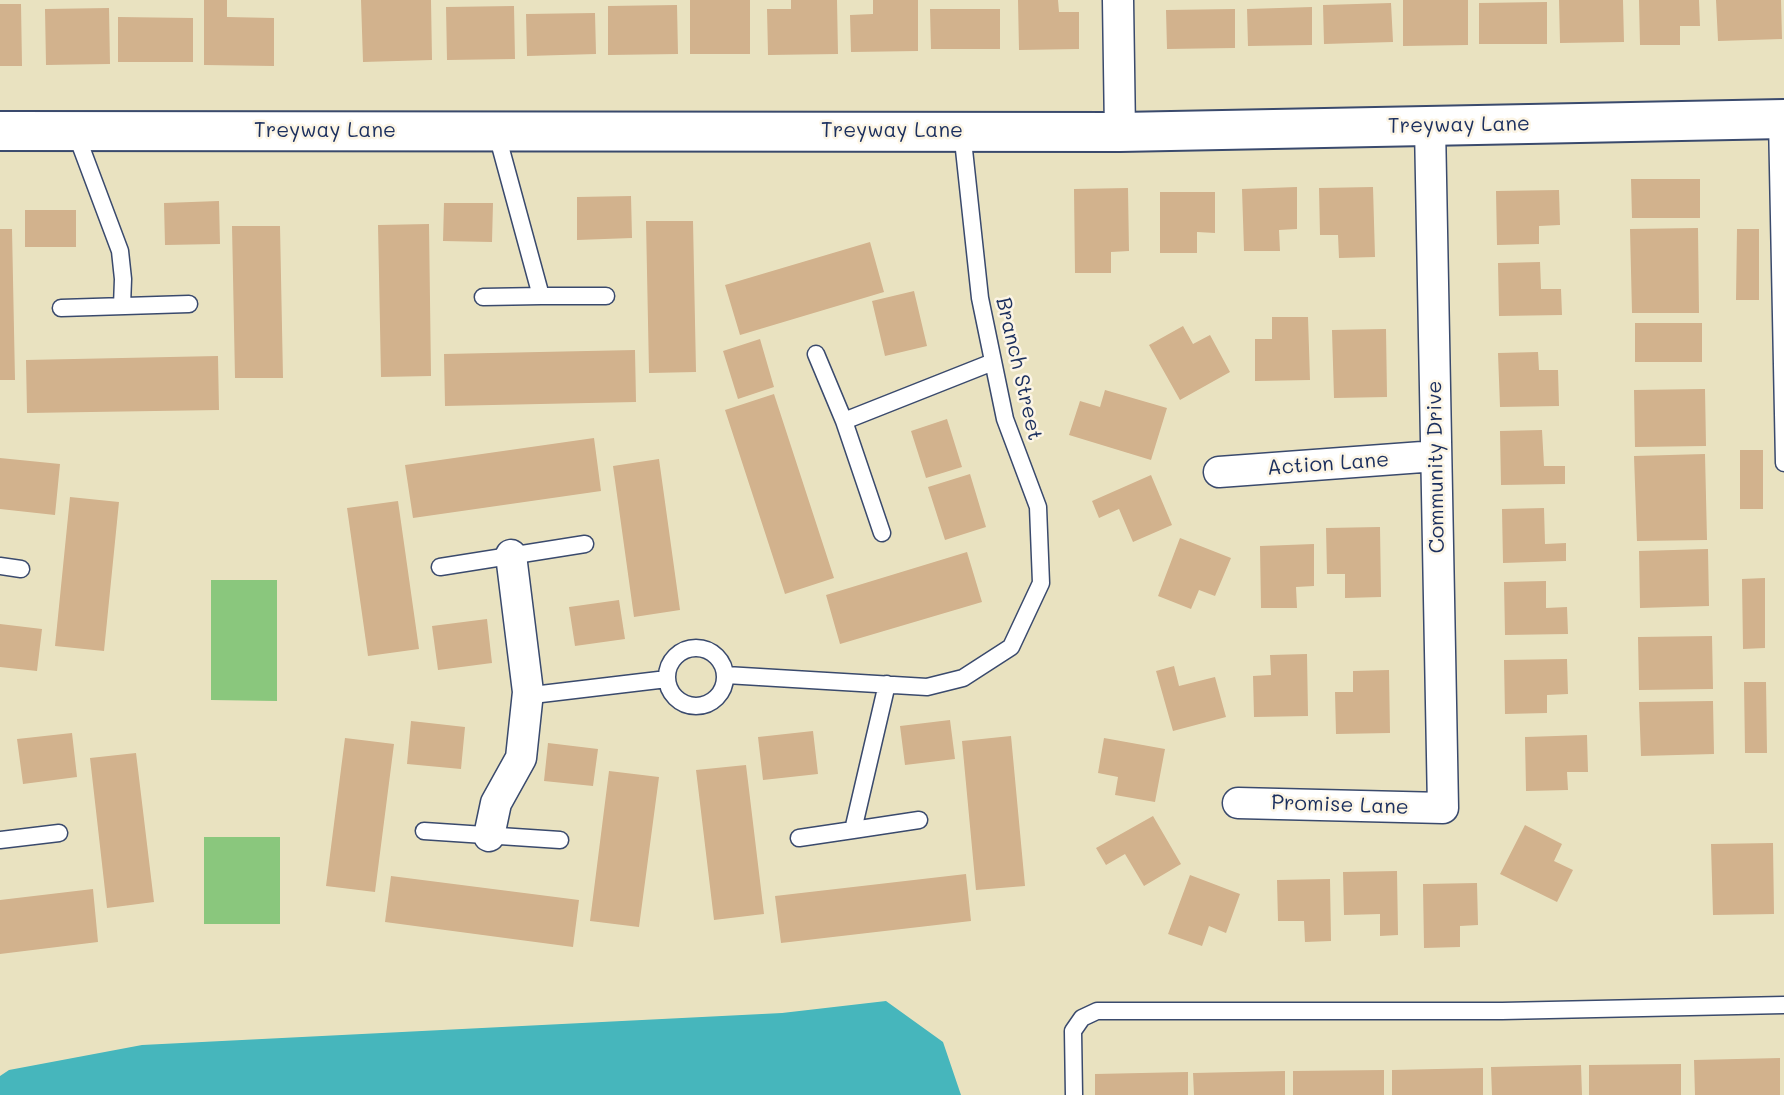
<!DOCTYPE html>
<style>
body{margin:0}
canvas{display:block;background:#e9e2c0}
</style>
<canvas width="1784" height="1095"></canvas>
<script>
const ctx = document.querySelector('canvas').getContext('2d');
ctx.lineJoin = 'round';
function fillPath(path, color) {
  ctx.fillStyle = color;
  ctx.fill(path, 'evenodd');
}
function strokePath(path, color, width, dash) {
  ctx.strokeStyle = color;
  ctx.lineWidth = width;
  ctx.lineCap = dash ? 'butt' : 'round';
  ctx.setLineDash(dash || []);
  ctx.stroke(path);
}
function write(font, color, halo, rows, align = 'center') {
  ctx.font = font + ' Mali,sans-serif';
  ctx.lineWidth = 5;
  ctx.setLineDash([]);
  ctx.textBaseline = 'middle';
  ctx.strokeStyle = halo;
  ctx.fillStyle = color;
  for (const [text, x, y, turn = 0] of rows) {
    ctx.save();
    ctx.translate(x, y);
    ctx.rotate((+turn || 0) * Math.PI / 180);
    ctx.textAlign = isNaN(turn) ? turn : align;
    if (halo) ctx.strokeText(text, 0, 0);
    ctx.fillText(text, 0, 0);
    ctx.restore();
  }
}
const green = new Path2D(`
 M211,580H277V701L211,700Z
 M204,837H280V924H204Z`);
const water = new Path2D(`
 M886,1001L943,1042L961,1095H0V1076L9,1070L142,1045L782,1013Z`);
const building = new Path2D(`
 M204,0H227V17L274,18V66L204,65Z
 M361,0H431L432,60L363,62Z
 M690,0H750V54H690Z
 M791,0H837L838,54L768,55L767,9H791Z
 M873,0H918V51L851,52L850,15L873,14Z
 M1018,0H1058L1059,12H1079V49L1019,50Z
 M1403,0H1468V45L1403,46Z
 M1559,0H1623L1624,42L1560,43Z
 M1639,0H1699L1700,26H1680V45H1640Z
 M1716,0H1781L1782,39L1718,41Z
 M1547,2V44H1479V3Z
 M1391,3L1393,42L1324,44L1323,5Z
 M0,4H21L22,66H0Z
 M677,5L678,54L608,55V6Z
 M514,6L515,59L447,60L446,7Z
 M1312,7V45L1248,46L1247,9Z
 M109,8L110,64L46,65L45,9Z
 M930,9H1000V49H931Z
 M1235,9V48L1167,49L1166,10Z
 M595,13L596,54L527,56L526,14Z
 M118,17L193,18V62H118Z
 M1631,179H1700V218H1632Z
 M1297,187V229L1279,230L1280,251H1244L1242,189Z
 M1373,187L1375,257L1339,258L1338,235H1320L1319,188Z
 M1128,188L1129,251L1111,252V273H1075L1074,189Z
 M1559,190L1560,225L1539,226V244L1497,245L1496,191Z
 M1160,192H1215V233L1197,232V253H1160Z
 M631,196L632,238L577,240V197Z
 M219,201L220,244L165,245L164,203Z
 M444,203H493L492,242L443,241Z
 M25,210H76V247H25Z
 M646,221H693L696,372L649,373Z
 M429,224L431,376L381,377L378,225Z
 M232,226H280L283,378H235Z
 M1698,228L1699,313H1632L1630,229Z
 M0,229H12L15,380H0Z
 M1737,229H1759V300H1736Z
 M870,242L884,292L740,335L725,285Z
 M1540,262L1541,289H1561L1562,315L1499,316L1498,263Z
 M914,291L927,346L885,356L872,301Z
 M1272,317H1308L1310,380L1255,381V339H1272Z
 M1635,323H1702V362H1635Z
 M1183,326L1193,344L1210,335L1230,372L1180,400L1149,345Z
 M1386,329L1387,397L1334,398L1332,330Z
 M760,339L774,387L738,399L723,351Z
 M635,350L636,402L445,406L444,354Z
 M1538,352L1539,370H1558L1559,406L1500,407L1498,353Z
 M218,356L219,410L27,413L26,360Z
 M1705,389L1706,446L1635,447L1634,390Z
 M1105,390L1167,408L1151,460L1069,435L1080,401L1100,407Z
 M774,394L834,578L785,594L725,410Z
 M947,419L962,467L926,478L911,431Z
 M1542,430L1544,466H1565V484L1501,485L1500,431Z
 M594,438L601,491L413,518L405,465Z
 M1740,450H1763V509H1740Z
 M1705,454L1707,540L1637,541L1634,456Z
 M0,458L60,464L55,515L0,509Z
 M659,459L680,610L634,617L613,466Z
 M970,474L986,527L945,540L928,487Z
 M1151,475L1172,525L1133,542L1119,509L1099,518L1092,501Z
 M70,497L119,502L104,651L55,646Z
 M398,501L419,649L368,656L347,508Z
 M1544,508L1545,544L1566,543V561L1503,563L1502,509Z
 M1380,527L1381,597L1345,598V574H1327L1326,528Z
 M1180,538L1231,558L1215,596L1199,590L1191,609L1158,596Z
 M1314,544V586L1296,587L1297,608H1261L1260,546Z
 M1708,549L1709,606L1640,608L1639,551Z
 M967,552L982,602L840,644L826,595Z
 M1765,578V648L1743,649L1742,579Z
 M1546,581V608L1567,607L1568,634L1505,635L1504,582Z
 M619,600L625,639L575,646L569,607Z
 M487,619L492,663L438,670L432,626Z
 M0,624L42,629L37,671L0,667Z
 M1712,636L1713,689L1639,690L1638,637Z
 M1307,654L1308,716L1254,717L1253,676L1271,675L1270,655Z
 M1567,659L1568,694L1547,695V713L1505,714L1504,660Z
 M1174,666L1179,686L1215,677L1226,717L1173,731L1156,671Z
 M1389,670L1390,733L1336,734L1335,692H1353V671Z
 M1744,682H1766L1767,753H1745Z
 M1713,701L1714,754L1641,756L1639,702Z
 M950,720L955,759L905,765L900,726Z
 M411,721L465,727L461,769L407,764Z
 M813,731L818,774L763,780L758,737Z
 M72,733L77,777L23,784L17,739Z
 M1587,735L1588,772H1567L1568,790L1526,791L1525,737Z
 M1011,736L1025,886L976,890L962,741Z
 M345,738L394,744L375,892L326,886Z
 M1104,738L1165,749L1155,802L1115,795L1118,777L1098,773Z
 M548,743L598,749L593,786L544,781Z
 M136,753L154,902L107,908L90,758Z
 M746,765L764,914L714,920L696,770Z
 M609,771L659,777L639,927L590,921Z
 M1153,816L1181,864L1144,886L1125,854L1106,865L1096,848Z
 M1525,825L1562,844L1554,861L1573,870L1557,902L1500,874Z
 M1773,843L1774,914L1713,915L1711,844Z
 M1397,871L1398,935L1380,936V914L1344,915L1343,872Z
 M966,874L971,921L781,943L775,896Z
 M1190,875L1240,894L1226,933L1209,926L1202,946L1168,934Z
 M391,876L579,900L573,947L385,922Z
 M1330,879L1331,941L1305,942L1304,921H1278L1277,880Z
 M1477,883L1478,925L1460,926V947L1424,948L1423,884Z
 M93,889L98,942L0,954V900Z
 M1780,1058V1095H1695L1694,1060Z
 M1681,1064V1095H1589V1065Z
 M1581,1065L1582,1095H1492L1491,1067Z
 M1483,1068V1095H1392V1070Z
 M1384,1070V1095H1293V1071Z
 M1285,1071V1095H1194L1193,1073Z
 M1188,1072V1095H1095V1074Z`);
const service = new Path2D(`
 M1777,119L1784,463
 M75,131L120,251L123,279L122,306
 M496,131L541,296H606
 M483,297L541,296
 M61,308L189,304
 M816,354L844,421L882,533
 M844,421L993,362
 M0,566L21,569
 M440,567L585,544
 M667 677a29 29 0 1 1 58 0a29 29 0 1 1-58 0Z
 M726,675L927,687L963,678L1011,647L1041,583L1038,507L1005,419L980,298L962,131
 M887,684L853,830L919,820
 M528,692L541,694L667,679
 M424,831L560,840
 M799,838L853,830
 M0,840L59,833
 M1074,1095L1073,1031L1082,1018L1097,1011H1502L1784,1005`);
const minor = new Path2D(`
 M1118,0L1120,132
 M1219,472L1436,456
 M1238,803L1443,808L1430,126
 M489,836L496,803L521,758L528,692L511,555`);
const tertiary = new Path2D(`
 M0,131L1120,132L1784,119`);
const streetNames = [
 ["Treyway Lane",1459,125,-1],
 ["Treyway Lane",325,131],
 ["Treyway Lane",892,131],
 ["Branch Street",1019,369,77],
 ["Action Lane",1328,464,-4],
 ["Community Drive",1436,467,-91],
 ["Promise Lane",1340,805,2]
];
fillPath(green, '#8ac77d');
fillPath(water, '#46b6bc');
fillPath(building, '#d2b28d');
strokePath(service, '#3a4a6d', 19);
strokePath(minor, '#3a4a6d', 33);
strokePath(tertiary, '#3a4a6d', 42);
strokePath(service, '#fff', 16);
strokePath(minor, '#fff', 30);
strokePath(tertiary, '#fff', 38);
write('21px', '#1b2f5e', '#fcf5e5', streetNames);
</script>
